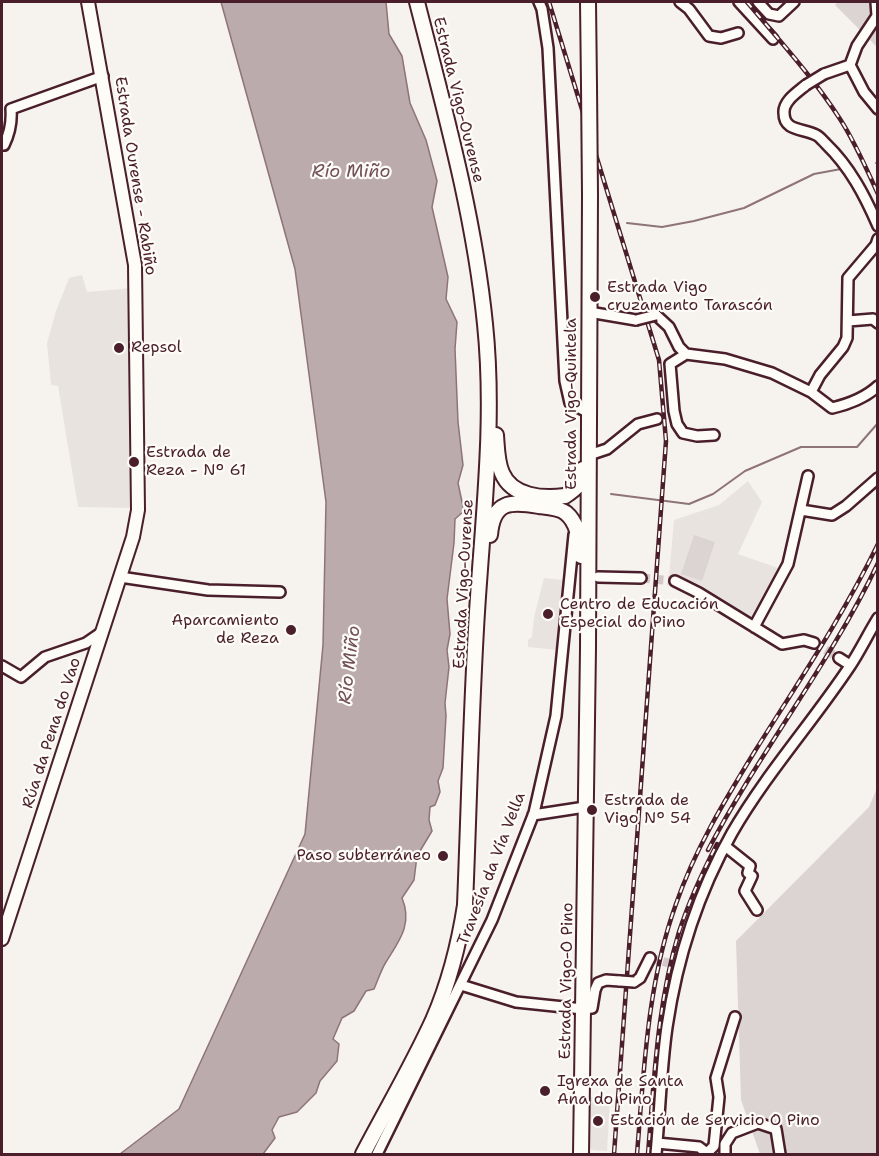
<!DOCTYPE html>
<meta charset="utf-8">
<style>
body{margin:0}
#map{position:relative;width:879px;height:1156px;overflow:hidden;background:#f6f3ef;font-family:"Shantell Sans",sans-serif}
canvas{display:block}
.frame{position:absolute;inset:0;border:3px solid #4a1f2b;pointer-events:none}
</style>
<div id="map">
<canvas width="879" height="1156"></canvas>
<div class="frame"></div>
</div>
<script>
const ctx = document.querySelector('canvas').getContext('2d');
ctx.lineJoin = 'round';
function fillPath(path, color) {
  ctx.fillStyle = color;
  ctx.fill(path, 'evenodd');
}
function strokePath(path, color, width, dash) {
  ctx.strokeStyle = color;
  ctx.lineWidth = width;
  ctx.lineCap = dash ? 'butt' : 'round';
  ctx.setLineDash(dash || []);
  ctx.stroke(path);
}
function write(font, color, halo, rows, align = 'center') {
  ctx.font = font + ' "Shantell Sans",sans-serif';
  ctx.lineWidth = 4.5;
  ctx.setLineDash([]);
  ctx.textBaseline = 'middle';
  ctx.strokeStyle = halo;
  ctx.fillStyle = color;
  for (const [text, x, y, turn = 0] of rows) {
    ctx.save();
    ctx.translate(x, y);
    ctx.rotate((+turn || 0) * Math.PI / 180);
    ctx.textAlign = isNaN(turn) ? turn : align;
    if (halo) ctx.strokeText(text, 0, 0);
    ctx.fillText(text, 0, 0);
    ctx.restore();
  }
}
const built = new Path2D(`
 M82,275L87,292L131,288L133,508L78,507L58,386L51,385L47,343L56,311L69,278Z
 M748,481L762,502L738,554L778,568L755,620H750L682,580L669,576L674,520L719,505Z
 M544,578L563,580L558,650L528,647V640L532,637L534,617Z
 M586,1096L610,1100L607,1151L592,1150L586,1145Z`);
const green = new Path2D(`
 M837,2H877V47L835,5Z
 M694,535L715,542L702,581L681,574Z
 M877,788V1154H760L741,1100L736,941L869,807Z`);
const water = new Path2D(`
 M221,2H386L389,34L402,56L410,103L426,140L437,181L432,207L448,277L446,299L457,322L455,349L458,422L463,465L458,483L464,511L455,519L454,543L447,599L450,634L447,650L449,667L445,703L446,716L443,768L438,781L440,792L435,805L430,807L429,820L432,831L417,856L414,880L402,898C413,924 399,941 386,962C381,970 378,980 374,989L366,991L354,1011L342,1018L333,1039L339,1044L337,1061L320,1081L316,1093L297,1112L279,1117L272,1130L275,1138L263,1154H120L179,1109L305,834L323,645L326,502L295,269Z`);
const stream = new Path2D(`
 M876,163H878
 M627,223L662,227L694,221L744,208L814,174L841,169
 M611,494L689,504L713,494L745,471L801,447H857L878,423`);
const minorTunnel = new Path2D(`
 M657,419L674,411
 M641,578L675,581
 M814,643L839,658
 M650,958L680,966`);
const minor = new Path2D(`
 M539,2L542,9L548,48L565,381L570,403L589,413
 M680,2L689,9L709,36L721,38L738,33
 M739,2L773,39
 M758,2L769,14L779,16L794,2
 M876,2L877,16L857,46L850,65L864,92L878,109
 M824,74L850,65
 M806,85C798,92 783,101 784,113C784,132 804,128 816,135C819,136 823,141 826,144C850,167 865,196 878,226
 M2,145H4C10,133 12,122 11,109L103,76
 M589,312L636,320
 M656,315L669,327L679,347L686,354L725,359L772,373L811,392L832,408C849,404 865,398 878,386
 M848,321L873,319L878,323
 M686,354L670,364L674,411L677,424L683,433L697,436L714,435
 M811,392L820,375L843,347L847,338L848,278L876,245L878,239
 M589,455L607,449L638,424L657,419
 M801,510L832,515L846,506L878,478
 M120,577L208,590L280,592
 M598,577L641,578
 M675,581L699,593L782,644L804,640L814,643
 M754,627L788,564L808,476
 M839,658L850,665
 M2,666L21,677L45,657L86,643L102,632
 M533,815L585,807
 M725,846L750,866L748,873L752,876L745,891L757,910
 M634,982L640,978L650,958
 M461,985L516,1002L583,1009L592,1008L595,990L598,983L606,980L620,981
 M657,1143L699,1147L708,1154
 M707,1153L714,1146L719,1097L716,1078L735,1017
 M377,1154L492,920L534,813L556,716L574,535
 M656,1154C660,1112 661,1069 667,1027C677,959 698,893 732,833C766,774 812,723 850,666C860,651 868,634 878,618
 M725,1154V1144L732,1133L758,1123L776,1129L780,1154`);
const major = new Path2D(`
 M2,939L133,537L138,510L135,265L88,2`);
const highway = new Path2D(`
 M588,2L589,86
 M496,435C497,448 497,462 502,473C512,497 543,499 565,496C576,489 583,483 583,469
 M490,535C493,501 510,501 539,506C547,507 560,508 566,513C579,524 579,541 581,556
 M363,1154C386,1110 412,1066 433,1020C449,983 459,944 465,905C469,807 471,709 477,612C483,516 495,420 485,324C474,214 444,108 417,2
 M581,1154L588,648L590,195`);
const rail = new Path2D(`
 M549,2L659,360L666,441L614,1154
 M747,2C779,40 813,77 840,119C855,142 866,168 878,194
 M708,850C760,751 830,664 878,563
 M637,1154C644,1071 647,984 676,904C695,849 725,800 755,751C797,684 843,616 878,544
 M648,1154C654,1081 657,1004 679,932C689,901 702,873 717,844`);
const minorBridge = new Path2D(`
 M806,85L824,74
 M636,320L656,315
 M620,981L634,982`);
const highwayBridge = new Path2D(`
 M589,86L590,195`);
const markers = [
 [595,297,6,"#4a1f2b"],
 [119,348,6,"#4a1f2b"],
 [134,462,6,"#4a1f2b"],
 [548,614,6,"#4a1f2b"],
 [291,630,6,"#4a1f2b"],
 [592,810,6,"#4a1f2b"],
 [443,856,6,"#4a1f2b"],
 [545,1091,6,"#4a1f2b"],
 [598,1121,6,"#4a1f2b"]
];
const streetNames = [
 ["Estrada Vigo-Ourense",458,100,76],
 ["Estrada Ourense - Rabiño",135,176,81],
 ["Estrada Vigo-Quintela",572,404,-90],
 ["Estrada Vigo-Ourense",464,584,-87],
 ["Rúa da Pena do Vao",52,733,-72],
 ["Travesía da Vía Vella",492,869,-69],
 ["Estrada Vigo-O Pino",567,981,-89]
];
const poiNames = [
 ["Estrada Vigo",607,288],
 ["cruzamento Tarascón",607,306],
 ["Repsol",131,348],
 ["Estrada de",146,453],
 ["Reza - Nº 61",146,471],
 ["Centro de Educación",560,605],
 ["Especial do Pino",560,623],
 ["Aparcamiento",279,621,"right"],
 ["de Reza",279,639,"right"],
 ["Estrada de",604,801],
 ["Vigo Nº 54",604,819],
 ["Paso subterráneo",431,856,"right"],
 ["Igrexa de Santa",557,1082],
 ["Ana do Pino",557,1100],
 ["Estación de Servicio O Pino",610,1121]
];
const waterNames = [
 ["Río Miño",351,172],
 ["Río Miño",350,665,-83]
];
fillPath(built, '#e9e3e0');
fillPath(green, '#dcd4d2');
fillPath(water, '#bbabac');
strokePath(water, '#8e7378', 1.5);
strokePath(stream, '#8e7378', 2);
strokePath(minorTunnel, '#d4c9c8', 9, [9, 4.5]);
strokePath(minor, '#4a1f2b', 14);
strokePath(major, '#4a1f2b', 16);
strokePath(highway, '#4a1f2b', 18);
strokePath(minor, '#fdfcf7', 9);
strokePath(major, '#fdfcf7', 12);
strokePath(highway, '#fdfcf7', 14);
strokePath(rail, '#4a1f2b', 4.5);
strokePath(rail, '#fdfcf7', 2, [7]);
strokePath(minorBridge, '#4a1f2b', 14, []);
strokePath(highwayBridge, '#4a1f2b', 18, []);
strokePath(minorBridge, '#fdfcf7', 9);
strokePath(highwayBridge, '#fdfcf7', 14);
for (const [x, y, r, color] of markers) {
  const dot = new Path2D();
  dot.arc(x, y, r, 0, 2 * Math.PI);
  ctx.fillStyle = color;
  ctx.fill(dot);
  strokePath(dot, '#fdfcf7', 2);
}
write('16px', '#4a1f2b', '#fdfcf7', streetNames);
write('16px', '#4a1f2b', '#fdfcf7', poiNames, 'left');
write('italic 18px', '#725058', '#fdfcf7', waterNames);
</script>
